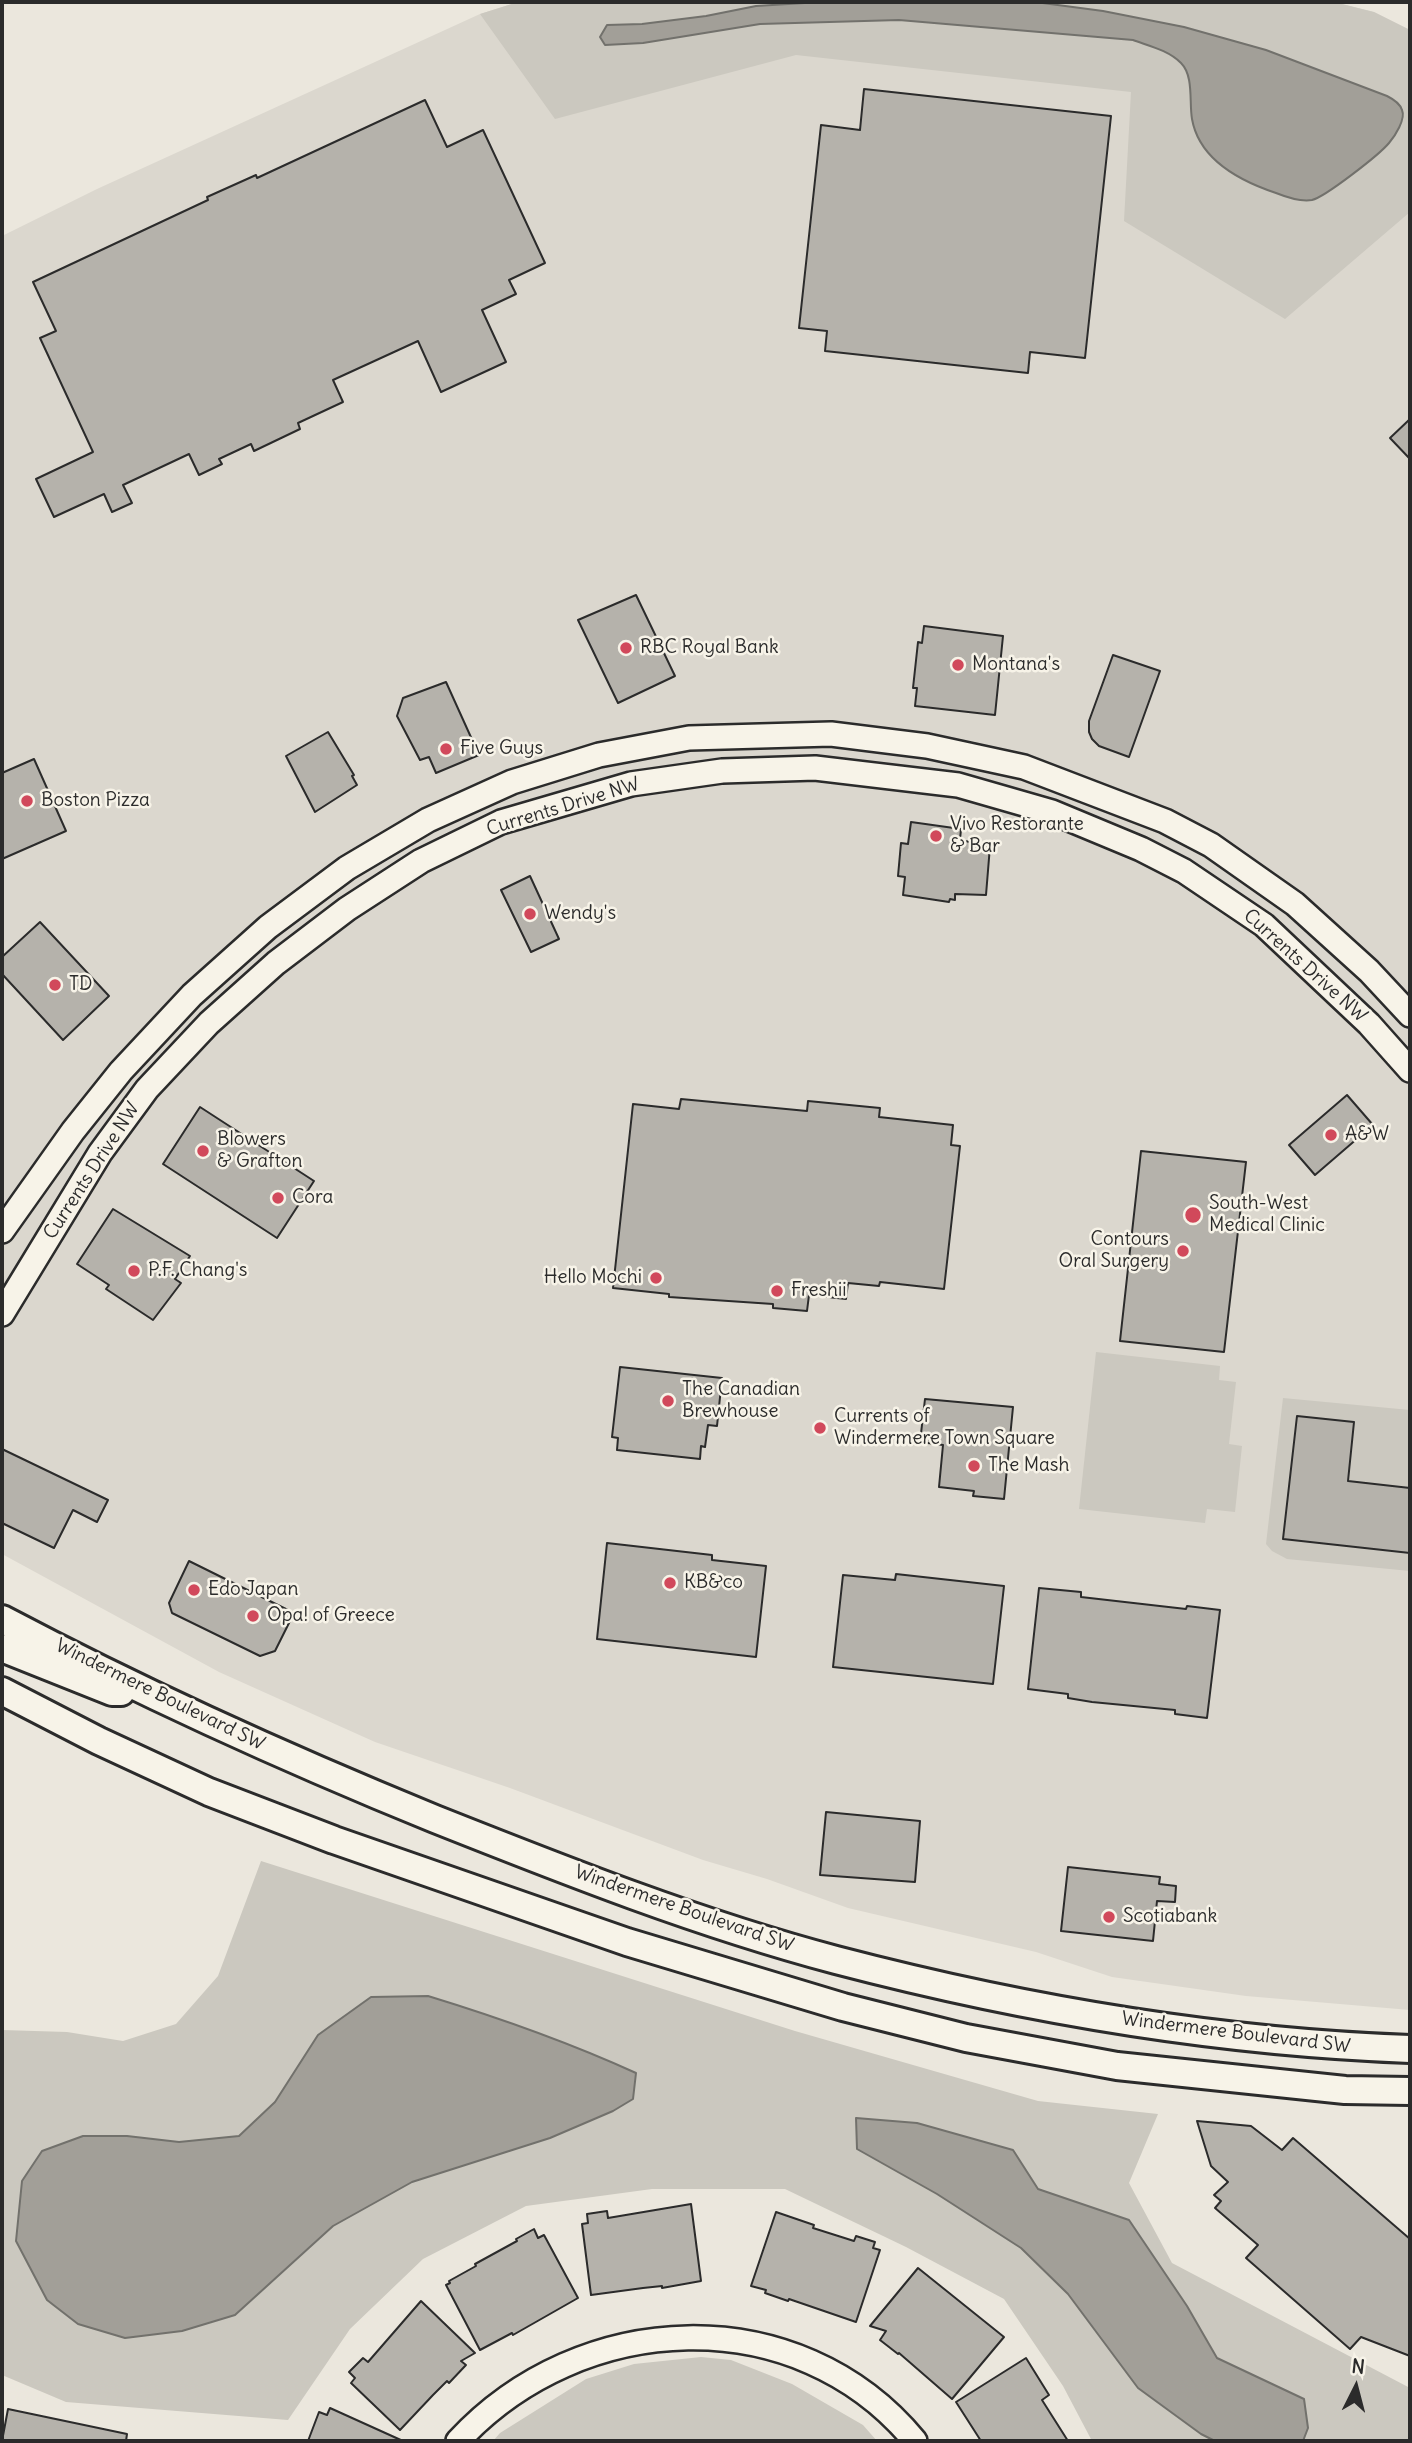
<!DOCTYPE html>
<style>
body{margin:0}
#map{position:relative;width:1412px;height:2443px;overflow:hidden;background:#ebe7dd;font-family:Delius,sans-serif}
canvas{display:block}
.frame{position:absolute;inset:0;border:4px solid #2b2b2b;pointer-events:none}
.north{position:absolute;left:1321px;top:2352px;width:70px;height:70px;-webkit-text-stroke:5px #f7f3e8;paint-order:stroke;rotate:6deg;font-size:19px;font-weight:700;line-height:28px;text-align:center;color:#2b2b2b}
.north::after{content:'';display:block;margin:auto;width:24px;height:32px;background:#2b2b2b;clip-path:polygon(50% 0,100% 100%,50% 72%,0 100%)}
</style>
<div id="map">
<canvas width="1412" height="2443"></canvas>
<div class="frame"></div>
<div class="north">N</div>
</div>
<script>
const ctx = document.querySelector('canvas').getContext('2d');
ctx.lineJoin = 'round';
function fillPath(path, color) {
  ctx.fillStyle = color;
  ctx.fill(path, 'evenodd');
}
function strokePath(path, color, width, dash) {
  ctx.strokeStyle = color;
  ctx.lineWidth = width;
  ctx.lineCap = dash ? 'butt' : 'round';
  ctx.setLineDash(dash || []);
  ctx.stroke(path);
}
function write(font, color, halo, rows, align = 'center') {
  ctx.font = font + ' Delius,sans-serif';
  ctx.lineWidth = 5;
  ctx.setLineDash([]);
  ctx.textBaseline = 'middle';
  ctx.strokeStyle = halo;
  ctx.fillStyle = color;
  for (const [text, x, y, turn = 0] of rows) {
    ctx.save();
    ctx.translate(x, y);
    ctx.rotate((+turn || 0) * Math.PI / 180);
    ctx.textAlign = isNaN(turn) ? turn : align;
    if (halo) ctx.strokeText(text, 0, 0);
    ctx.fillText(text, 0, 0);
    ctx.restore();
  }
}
const built = new Path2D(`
 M518,2H1334L1374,12L1410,30V2010L1246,1996L1112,1977L1036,1952L848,1908L767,1879L703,1860L510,1788L375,1742L219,1672L2,1554V236L97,189L480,14Z`);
const green = new Path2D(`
 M518,2H1334L1374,12L1410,30V212L1285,319L1124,221L1131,92L796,55L555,119L480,14Z
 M1096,1352L1220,1366L1219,1380L1236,1382L1229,1444L1242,1446L1235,1512L1207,1509L1205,1523L1079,1509Z
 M1283,1398L1410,1410V1571L1287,1559L1272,1551L1266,1544Z
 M261,1861L795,2031L1038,2101L1158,2114L1129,2183L1172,2263L1410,2388V2441H1092L1063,2386L1004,2299L906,2247L785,2189H652L526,2206L423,2259L350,2329L288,2420L66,2402L2,2375V2030L67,2032L123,2041L176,2024L218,1976Z
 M701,2357L731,2360L792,2384L863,2425L877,2441H493L500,2433L586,2379L634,2364Z`);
const water = new Path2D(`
 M821,2H1035L1103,11L1184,27L1266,50L1387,96C1393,99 1400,103 1402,110C1406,119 1395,136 1389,143C1379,155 1325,197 1312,200C1301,202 1286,197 1276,193C1240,181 1199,159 1192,119C1189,102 1194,76 1181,63C1168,50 1149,46 1133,40L899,20L760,24L643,43L605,45L600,37L607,25L642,24L706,16L756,6Z
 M428,1996C500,2018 568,2042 636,2073L633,2099L613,2111L550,2138L412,2182L333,2226L235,2315L182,2331L125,2338L78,2324L47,2300L16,2241L22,2181L42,2151L83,2136H127L179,2142L239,2136L275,2102L318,2035L371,1997Z
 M856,2118L917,2123L1013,2150L1038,2189L1129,2220L1187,2306L1217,2358L1304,2399L1308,2428L1303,2441H1215L1201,2434L1138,2388L1068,2294L1021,2248L937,2194L857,2149Z`);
const building = new Path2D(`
 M864,89L1111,116L1085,358L1030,352L1028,373L825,351L827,331L799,328L821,125L860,130Z
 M425,100L447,147L483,130L545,263L509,280L516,294L482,310L506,362L441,392L418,341L333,380L343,402L298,423L300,429L254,451L251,444L219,459L222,464L199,475L189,454L123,485L132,503L112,512L104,494L54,517L36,479L93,452L40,338L56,331L33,282L208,200L207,197L256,175L257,178Z
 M1410,419V459L1390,438Z
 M636,595L675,676L618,703L578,620Z
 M924,626L1003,636L995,715L915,706L917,688H913L918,642L922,643Z
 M1113,655L1160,671L1129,757L1099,746L1092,739L1089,732V721Z
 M446,682L479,755L436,773L429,757L420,760L397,716L403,698Z
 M328,732L354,775L352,776L357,785L315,812L286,756Z
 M34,759L66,831L2,859V773Z
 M911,822L961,829L960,840L990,846L986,895L955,894V900L950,899L949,902L903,895L905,877L898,876L901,843L908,844Z
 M530,876L559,939L531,952L501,890Z
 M40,922L109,996L63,1040L2,974V957Z
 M1347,1095L1373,1125L1315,1175L1289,1145Z
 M681,1099L807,1111L808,1101L880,1108L879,1117L953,1125L951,1145L960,1146L944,1289L880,1282L879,1286L848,1283L846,1299L809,1295L807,1311L773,1308V1304L669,1297V1294L613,1288L633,1104L679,1109Z
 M200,1107L314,1181L277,1238L163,1164Z
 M1141,1151L1246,1162L1224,1352L1120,1341Z
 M113,1209L190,1256L175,1279L181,1283L153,1320L106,1289L109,1285L77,1264Z
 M620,1367L722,1378L717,1426L708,1425L705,1447L701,1446L700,1459L617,1450L618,1438L612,1437Z
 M925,1399L1013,1407L1004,1499L973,1496L974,1491L939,1487L943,1445L920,1442Z
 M1297,1416L1354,1422L1348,1481L1410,1488V1553L1283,1539Z
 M2,1449L108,1500L97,1522L73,1510L54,1548L2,1523Z
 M607,1543L712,1555V1560L766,1566L756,1657L597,1639Z
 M189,1561L294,1613L275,1651L260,1656L172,1613L169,1603Z
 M896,1574L1004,1586L993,1684L833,1667L843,1575L895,1580Z
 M1039,1588L1081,1592V1597L1186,1609L1187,1606L1220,1610L1207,1718L1175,1714V1710L1092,1702L1068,1698V1694L1028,1689Z
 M826,1812L920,1821L915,1882L820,1875Z
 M1068,1867L1160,1877L1159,1884L1176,1886L1175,1902L1157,1901L1153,1941L1061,1931Z
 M1197,2121L1251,2126L1282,2150L1293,2138L1410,2239V2356L1361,2337L1350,2349L1246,2258L1258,2245L1215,2208L1221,2201L1214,2195L1228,2182L1211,2166Z
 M691,2204L701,2281L662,2288V2286L643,2288L591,2295L582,2224L588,2223L587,2214L607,2211L608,2218Z
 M776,2212L814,2225L813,2228L854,2241L856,2236L875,2242L873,2248L880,2250L856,2322L789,2299L788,2301L765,2293L766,2290L751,2286Z
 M534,2229L538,2238L544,2235L578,2298L513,2335L512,2333L480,2350L446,2285L450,2283L449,2281L476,2266L475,2264L517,2241L516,2239Z
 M918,2268L1004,2337L952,2399L899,2353L898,2354L880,2340L886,2331L870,2326Z
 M421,2301L475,2353L461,2361L466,2365L449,2383L447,2381L433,2395L400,2430L351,2383L355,2378L349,2372L363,2358L368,2362Z
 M1026,2358L1049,2395L1042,2400L1068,2441H981L956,2402Z
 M330,2408L403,2441H308L319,2412L327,2415Z
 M8,2409L127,2434L126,2441H2Z`);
const tertiary = new Path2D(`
 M2,1231L73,1131L121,1071L192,995L268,927L347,868L428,820L512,782L599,755L689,738L831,734L927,746L1024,767L1165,821L1211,845L1295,904L1369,971L1410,1015
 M2,1314L100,1153L147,1089L209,1023L276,963L347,909L421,861L501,822L631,784L722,771L815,768L958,785L1052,812L1141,849L1184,871L1264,925L1369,1024L1410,1070
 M458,2441C580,2309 797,2298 915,2441`);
const secondary = new Path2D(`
 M2,1619C142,1693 288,1759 435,1819C566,1871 700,1924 836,1960C1023,2009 1217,2042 1410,2049
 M2,1648L112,1692H121
 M2,1691L99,1741L209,1792L334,1840L627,1942L843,2007L966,2038L1117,2066L1345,2090L1410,2091`);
const markers = [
 [626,648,7,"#d1495b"],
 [958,665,7,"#d1495b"],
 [446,749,7,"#d1495b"],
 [27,801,7,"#d1495b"],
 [936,836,7,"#d1495b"],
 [530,914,7,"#d1495b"],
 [55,985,7,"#d1495b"],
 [1331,1135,7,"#d1495b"],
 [203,1151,7,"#d1495b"],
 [278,1198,7,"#d1495b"],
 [1193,1215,9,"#d1495b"],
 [1183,1251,7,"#d1495b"],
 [134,1271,7,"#d1495b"],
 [656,1278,7,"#d1495b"],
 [777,1291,7,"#d1495b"],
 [668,1401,7,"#d1495b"],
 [820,1428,7,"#d1495b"],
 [974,1466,7,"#d1495b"],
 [670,1583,7,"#d1495b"],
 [194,1590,7,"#d1495b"],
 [253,1616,7,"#d1495b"],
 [1109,1917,7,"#d1495b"]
];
const poiNames = [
 ["RBC Royal Bank",640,648],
 ["Montana's",972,665],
 ["Five Guys",460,749],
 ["Boston Pizza",41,801],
 ["Vivo Restorante",950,825],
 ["& Bar",950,847],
 ["Wendy's",544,914],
 ["TD",69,985],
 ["A&W",1345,1135],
 ["Blowers",217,1140],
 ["& Grafton",217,1162],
 ["Cora",292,1198],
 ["South-West",1209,1204],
 ["Medical Clinic",1209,1226],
 ["Contours",1169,1240,"right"],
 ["Oral Surgery",1169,1262,"right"],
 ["P.F. Chang's",148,1271],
 ["Hello Mochi",642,1278,"right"],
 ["Freshii",791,1291],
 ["The Canadian",682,1390],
 ["Brewhouse",682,1412],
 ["Currents of",834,1417],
 ["Windermere Town Square",834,1439],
 ["The Mash",988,1466],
 ["KB&co",684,1583],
 ["Edo Japan",208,1590],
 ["Opa! of Greece",267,1616],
 ["Scotiabank",1123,1917]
];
const streetNames = [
 ["Currents Drive NW",563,807,-17],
 ["Currents Drive NW",1305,966,42],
 ["Currents Drive NW",92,1171,-57],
 ["Windermere Boulevard SW",160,1695,26],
 ["Windermere Boulevard SW",684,1909,19],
 ["Windermere Boulevard SW",1236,2033,7]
];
fillPath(built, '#dbd7ce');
fillPath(green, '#cbc8bf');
fillPath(water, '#a29f98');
strokePath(water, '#72716c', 2);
fillPath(building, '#b5b2ab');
strokePath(building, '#2b2b2b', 2);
strokePath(tertiary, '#2b2b2b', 28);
strokePath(secondary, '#2b2b2b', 32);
strokePath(tertiary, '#f7f3e8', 23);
strokePath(secondary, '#f7f3e8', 26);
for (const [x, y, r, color] of markers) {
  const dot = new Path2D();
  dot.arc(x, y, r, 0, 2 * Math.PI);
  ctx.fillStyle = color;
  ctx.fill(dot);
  strokePath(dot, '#f7f3e8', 2.5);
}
write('19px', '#2b2b2b', '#f7f3e8', poiNames, 'left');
write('19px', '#2b2b2b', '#f7f3e8', streetNames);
</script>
